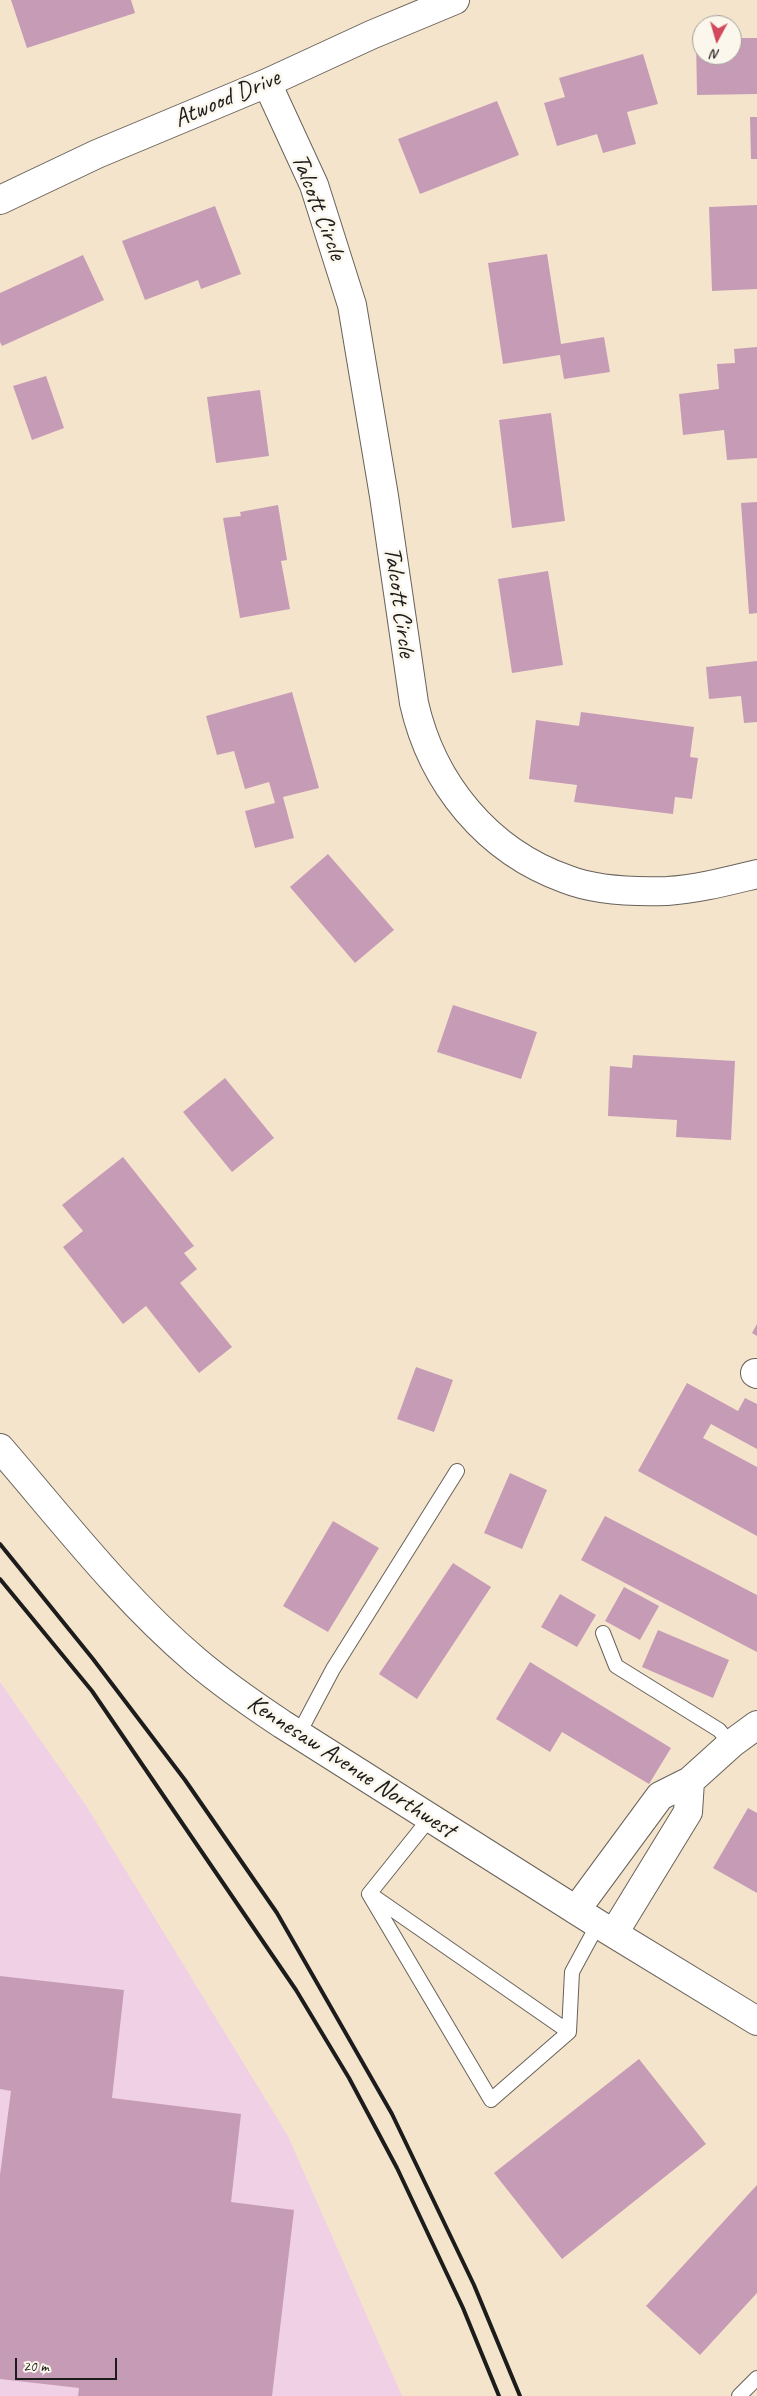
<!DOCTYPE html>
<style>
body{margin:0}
#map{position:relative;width:757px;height:2396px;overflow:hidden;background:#f5e4cc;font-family:Caveat,sans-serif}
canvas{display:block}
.north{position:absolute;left:692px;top:15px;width:50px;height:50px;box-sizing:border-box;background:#fbf7ec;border:1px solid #a29f99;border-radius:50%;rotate:186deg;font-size:14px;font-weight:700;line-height:20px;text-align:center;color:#1c1c1c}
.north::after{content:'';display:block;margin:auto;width:18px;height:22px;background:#d1495b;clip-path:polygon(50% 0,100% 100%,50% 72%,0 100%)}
.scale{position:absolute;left:15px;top:2358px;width:102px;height:22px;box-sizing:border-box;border:2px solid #1c1c1c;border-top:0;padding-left:6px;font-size:15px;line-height:18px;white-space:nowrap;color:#1c1c1c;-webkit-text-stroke:4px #fbf7ec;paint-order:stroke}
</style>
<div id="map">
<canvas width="757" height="2396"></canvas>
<div class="north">N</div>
<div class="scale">20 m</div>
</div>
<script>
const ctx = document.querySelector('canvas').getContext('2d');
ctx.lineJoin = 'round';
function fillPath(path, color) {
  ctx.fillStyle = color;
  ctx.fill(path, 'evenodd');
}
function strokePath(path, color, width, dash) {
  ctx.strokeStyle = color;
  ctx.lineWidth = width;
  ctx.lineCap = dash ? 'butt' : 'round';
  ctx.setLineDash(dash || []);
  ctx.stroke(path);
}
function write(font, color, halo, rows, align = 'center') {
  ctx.font = font + ' Caveat,sans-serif';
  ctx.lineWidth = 5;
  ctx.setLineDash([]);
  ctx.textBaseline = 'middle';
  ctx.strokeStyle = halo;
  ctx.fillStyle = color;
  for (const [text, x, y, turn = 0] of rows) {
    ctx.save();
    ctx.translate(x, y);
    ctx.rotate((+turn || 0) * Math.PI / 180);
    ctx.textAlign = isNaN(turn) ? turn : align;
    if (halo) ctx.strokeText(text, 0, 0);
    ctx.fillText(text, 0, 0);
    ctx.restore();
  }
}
const built = new Path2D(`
 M0,1682L87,1807L288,2136L402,2396H0Z`);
const building = new Path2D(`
 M11,0H131L135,13L27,48Z
 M732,38H757V94L697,95L696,39H702V55H732Z
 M643,54L658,104L627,112L636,144L603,153L597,134L557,146L544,103L565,97L559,78Z
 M497,101L519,155L420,194L398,139Z
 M750,117H757V159H751Z
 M757,205V289L712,291L709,207Z
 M215,206L241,274L201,289L198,280L145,300L122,241Z
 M547,254L561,344L604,337L610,372L564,379L560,355L503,364L488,263Z
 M83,255L104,300L2,346L0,342V293Z
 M757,347V458L727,460L724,430L683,435L679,394L719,389L717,364L735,363L734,349Z
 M46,376L64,428L32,440L13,386Z
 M260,390L269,456L216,463L207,397Z
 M551,413L565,521L512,528L499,420Z
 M757,502V613L749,614L741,503Z
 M278,505L287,560L281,561L290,609L240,618L223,518L241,516L240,512Z
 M548,571L563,665L512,673L498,579Z
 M757,661V722L744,723L741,696L709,699L706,667Z
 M292,692L319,788L283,797L294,838L255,848L245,811L275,803L269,782L245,789L234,751L217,755L206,716Z
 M581,712L694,727L690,757L698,758L692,799L675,797L673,814L574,802L577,785L529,779L536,720L579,726Z
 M328,854L394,930L355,963L290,887Z
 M453,1005L537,1032L521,1079L437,1052Z
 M633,1055L735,1061L731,1140L676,1137L677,1120L608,1116L610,1066L632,1068Z
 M225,1078L274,1138L232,1172L183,1112Z
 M123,1157L194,1246L184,1253L197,1269L180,1283L232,1347L199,1373L146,1306L123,1324L63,1247L83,1231L62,1205Z
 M757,1324V1336L752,1333Z
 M416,1367L453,1380L434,1432L397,1419Z
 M687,1383L738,1411L745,1398L757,1404V1449L711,1424L703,1438L757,1467V1536L638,1471Z
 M510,1473L547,1490L522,1549L484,1533Z
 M605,1516L757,1595V1652L581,1560Z
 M333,1521L379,1548L328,1632L283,1606Z
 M453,1563L491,1587L417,1699L379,1674Z
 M624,1587L659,1606L640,1640L605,1621Z
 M560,1594L596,1615L577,1647L541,1627Z
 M658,1630L729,1660L713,1698L642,1667Z
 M530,1662L671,1748L649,1784L562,1732L550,1752L496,1719Z
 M748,1808L757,1813V1893L713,1868Z
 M0,1976L124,1990L112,2098L241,2114L231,2202L294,2210L272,2396H78L79,2388L0,2379V2175L11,2091L0,2089Z
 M639,2059L706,2144L562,2259L494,2173Z
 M757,2185V2293L700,2355L646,2306Z`);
const service = new Path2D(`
 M603,1633L616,1666L719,1730L731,1744
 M298,1735L333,1669L457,1471
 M430,1818L369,1894L491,2100L569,2032L572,1972L598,1924
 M373,1896L569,2032
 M739,2396L757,2378`);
const minor = new Path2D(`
 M267,83L314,185L352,305L384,496L414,703C432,783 487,851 566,879C596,891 635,892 667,891C698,889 728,881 757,874
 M0,200L97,154L267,83L371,35L455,0
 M755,1373L757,1374
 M576,1910L660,1796L690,1781L731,1744L757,1725
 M614,1933L688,1812L690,1781`);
const tertiary = new Path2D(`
 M0,1448C63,1521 122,1598 196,1661C223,1684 252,1704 282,1724L598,1924L757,2021`);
const rail = new Path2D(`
 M0,1544L93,1659L185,1780L277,1913L392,2114L474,2285L520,2396
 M0,1579L92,1691L296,1990L349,2078L397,2168L463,2308L499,2396`);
const streetNames = [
 ["Atwood Drive",227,99,-23],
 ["Talcott Circle",318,207,69],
 ["Talcott Circle",399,602,82],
 ["Kennesaw Avenue Northwest",351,1767,33]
];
fillPath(built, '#f0d0e5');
fillPath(building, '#c69bb6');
strokePath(service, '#68625a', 16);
strokePath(minor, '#68625a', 30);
strokePath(tertiary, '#68625a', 30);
strokePath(service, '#fff', 14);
strokePath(minor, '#fff', 28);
strokePath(tertiary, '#fff', 28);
strokePath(rail, '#1c1c1c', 4);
write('25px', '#1c1c1c', '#fbf7ec', streetNames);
</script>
